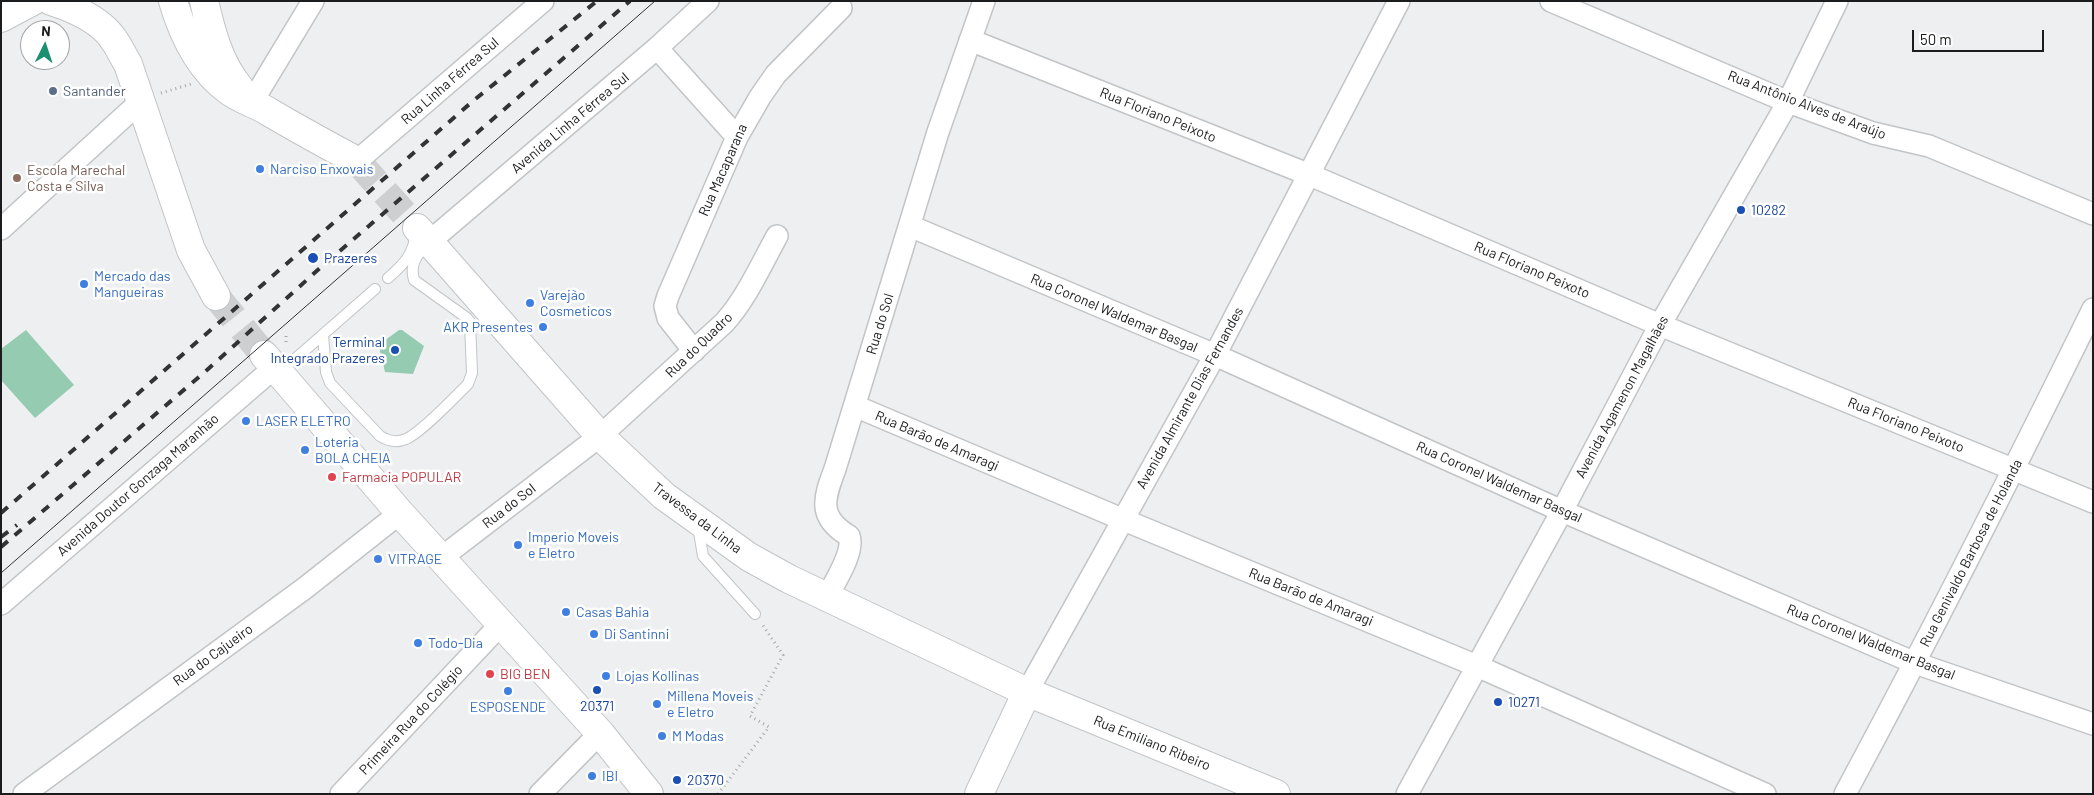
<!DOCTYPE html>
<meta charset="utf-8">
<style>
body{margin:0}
#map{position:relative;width:2094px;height:795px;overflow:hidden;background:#edeff1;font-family:Barlow,sans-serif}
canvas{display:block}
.frame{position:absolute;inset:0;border:2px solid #1b1c1d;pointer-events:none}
.north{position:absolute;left:20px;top:20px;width:50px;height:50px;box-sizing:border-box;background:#fff;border:1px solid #a4a4a5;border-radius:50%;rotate:4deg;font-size:14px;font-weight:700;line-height:20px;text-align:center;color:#1b1c1d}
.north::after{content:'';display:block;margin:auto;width:18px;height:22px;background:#1c8f71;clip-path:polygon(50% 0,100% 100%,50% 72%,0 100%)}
.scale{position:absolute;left:1912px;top:30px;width:132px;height:22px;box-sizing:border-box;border:2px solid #1b1c1d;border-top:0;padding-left:6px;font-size:15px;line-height:18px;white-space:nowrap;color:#1b1c1d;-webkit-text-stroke:4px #fff;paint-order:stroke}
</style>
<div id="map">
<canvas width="2094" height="795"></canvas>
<div class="frame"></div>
<div class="north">N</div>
<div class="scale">50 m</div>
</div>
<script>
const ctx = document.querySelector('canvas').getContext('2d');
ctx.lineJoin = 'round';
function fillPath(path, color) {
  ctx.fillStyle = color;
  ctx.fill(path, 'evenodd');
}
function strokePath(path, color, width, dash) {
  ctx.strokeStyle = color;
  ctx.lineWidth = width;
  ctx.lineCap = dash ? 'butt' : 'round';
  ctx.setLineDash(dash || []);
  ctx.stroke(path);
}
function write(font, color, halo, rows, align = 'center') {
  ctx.font = font + ' Barlow,sans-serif';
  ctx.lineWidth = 5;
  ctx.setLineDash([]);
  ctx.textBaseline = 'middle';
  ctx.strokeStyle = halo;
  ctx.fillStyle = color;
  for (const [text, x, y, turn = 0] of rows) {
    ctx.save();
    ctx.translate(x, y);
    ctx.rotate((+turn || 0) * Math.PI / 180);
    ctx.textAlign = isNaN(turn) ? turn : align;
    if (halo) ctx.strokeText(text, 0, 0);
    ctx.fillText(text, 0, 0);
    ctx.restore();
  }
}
const green = new Path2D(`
 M26,330L74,385L35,418L1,380V349Z
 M399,330H402L424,346L413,374L385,372L379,347L380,344Z`);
const secondaryTunnel = new Path2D(`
 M357,161L417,228
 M216,296L264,355`);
const path = new Path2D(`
 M161,93L191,84
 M286,336V346
 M718,794L769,727L750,716L783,655L762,624`);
const lane = new Path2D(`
 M388,278C404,264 414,254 416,232
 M323,335L326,372L330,383L380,436C388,441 397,443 406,439C421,433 455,397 468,384L472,373L470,322L467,318L414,280C409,263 418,254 429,242
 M280,372L375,289
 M698,526L703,556L755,614`);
const street = new Path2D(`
 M1551,1L1788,102L1873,133L1929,146L2093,214
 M970,40L1310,175L1660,325L2093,502
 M657,48L737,137
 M252,102L313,1
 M357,161L543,1
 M910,226L1215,355L1562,511L1915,663L2093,724
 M1,229L140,102
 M429,242L657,48L708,1
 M694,351L668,318L665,306L668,296L737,137L760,97L776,74L841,8
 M855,406L1124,520L1477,666L1765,794
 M441,558L600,436L724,323C746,299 761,265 777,236
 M827,597C834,583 855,552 849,536C817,517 824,498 835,469L938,132L984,1
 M1,604L275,367
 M1027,692L1215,355L1399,1
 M24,794L305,588L400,513
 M341,794L501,624
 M540,794L600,733
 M1407,794L1562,511L1660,325L1788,102L1837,1
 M1845,794C1931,634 2013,472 2093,309`);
const secondary = new Path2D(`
 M51,1C73,8 101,20 114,40C119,47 123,56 128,64L191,250L216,296
 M173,1C183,35 199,69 229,91C241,100 257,104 269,112C298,129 327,145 357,161
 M204,1C211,31 219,63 239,87
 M417,228L600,436L664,496L749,557L789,579L1027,692L1276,794
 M264,355L400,513L600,733L649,794
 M979,794L1027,692`);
const primary = new Path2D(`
 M1,18L33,1`);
const tram = new Path2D(`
 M1,573L655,1`);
const rail = new Path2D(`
 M1,513L473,101L597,1
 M1,537L17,525
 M1,547L207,370L320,268L630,1`);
const markers = [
 [53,91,5,"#5c6f8a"],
 [260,169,5,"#3f7fe0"],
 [17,178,5,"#8d6e63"],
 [1741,210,5,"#1a4fb4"],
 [313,258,6,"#1a4fb4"],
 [84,284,5,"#3f7fe0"],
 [530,303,5,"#3f7fe0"],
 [543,327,5,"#3f7fe0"],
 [395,350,5,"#1a4fb4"],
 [246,421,5,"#3f7fe0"],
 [305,450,5,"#3f7fe0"],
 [332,477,5,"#e0444e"],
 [518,545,5,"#3f7fe0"],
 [378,559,5,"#3f7fe0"],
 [566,612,5,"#3f7fe0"],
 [594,634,5,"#3f7fe0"],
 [418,643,5,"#3f7fe0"],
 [490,674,5,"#e0444e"],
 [606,676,5,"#3f7fe0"],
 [597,690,5,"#1a4fb4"],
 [508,691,5,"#3f7fe0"],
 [1498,702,5,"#1a4fb4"],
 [657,704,5,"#3f7fe0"],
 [662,736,5,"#3f7fe0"],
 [592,776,5,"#3f7fe0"],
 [677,780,5,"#1a4fb4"]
];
const streetNames = [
 ["Rua Linha Férrea Sul",450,81,-41],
 ["Rua Antônio Alves de Araújo",1807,105,21],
 ["Rua Floriano Peixoto",1158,115,22],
 ["Avenida Linha Férrea Sul",570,123,-40],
 ["Rua Macaparana",723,170,-66],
 ["Rua Floriano Peixoto",1532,270,23],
 ["Rua Coronel Waldemar Basgal",1114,313,23],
 ["Rua do Sol",880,324,-73],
 ["Rua do Quadro",699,345,-44],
 ["Avenida Agamenon Magalhães",1622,397,-62],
 ["Avenida Almirante Dias Fernandes",1190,398,-61],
 ["Rua Floriano Peixoto",1906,425,22],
 ["Rua Barão de Amaragi",937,441,23],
 ["Rua Coronel Waldemar Basgal",1499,482,24],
 ["Avenida Doutor Gonzaga Maranhão",138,485,-41],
 ["Rua do Sol",509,506,-38],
 ["Travessa da Linha",697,518,37],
 ["Rua Genivaldo Barbosa de Holanda",1971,553,-63],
 ["Rua Barão de Amaragi",1311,597,22],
 ["Rua Coronel Waldemar Basgal",1871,642,22],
 ["Rua do Cajueiro",213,655,-36],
 ["Primeira Rua do Colégio",411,720,-47],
 ["Rua Emiliano Ribeiro",1152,743,22]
];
const serviceNames = [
 ["Santander",63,91]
];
const shopNames = [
 ["Narciso Enxovais",270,169],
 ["Mercado das",94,276],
 ["Mangueiras",94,292],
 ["Varejão",540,295],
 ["Cosmeticos",540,311],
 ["AKR Presentes",533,327,"right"],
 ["LASER ELETRO",256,421],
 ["Loteria",315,442],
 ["BOLA CHEIA",315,458],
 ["Imperio Moveis",528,537],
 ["e Eletro",528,553],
 ["VITRAGE",388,559],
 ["Casas Bahia",576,612],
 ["Di Santinni",604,634],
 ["Todo-Dia",428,643],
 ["Lojas Kollinas",616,676],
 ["Millena Moveis",667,696],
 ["e Eletro",667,712],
 ["ESPOSENDE",508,707,"center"],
 ["M Modas",672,736],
 ["IBI",602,776]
];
const educationNames = [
 ["Escola Marechal",27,170],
 ["Costa e Silva",27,186]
];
const transitNames = [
 ["10282",1751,210],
 ["Prazeres",324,258],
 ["Terminal",385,342,"right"],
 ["Integrado Prazeres",385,358,"right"],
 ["10271",1508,702],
 ["20371",597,706,"center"],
 ["20370",687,780]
];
const healthNames = [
 ["Farmacia POPULAR",342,477],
 ["BIG BEN",500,674]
];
fillPath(green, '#95cbb0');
strokePath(secondaryTunnel, '#cecfd1', 28, [28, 14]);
strokePath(lane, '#c2c4c6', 12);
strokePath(street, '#c2c4c6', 24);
strokePath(secondary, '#c2c4c6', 30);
strokePath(primary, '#c2c4c6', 30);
strokePath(path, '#a7a8aa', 3, [1, 4]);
strokePath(lane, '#fff', 10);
strokePath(street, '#fff', 21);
strokePath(secondary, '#fff', 28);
strokePath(primary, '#fff', 28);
strokePath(tram, '#323334', 1);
strokePath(rail, '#323334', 4, [9, 9]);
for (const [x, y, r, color] of markers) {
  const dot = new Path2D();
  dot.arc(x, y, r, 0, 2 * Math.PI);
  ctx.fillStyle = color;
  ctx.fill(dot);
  strokePath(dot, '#fff', 2);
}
write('14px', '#1b1c1d', '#fff', streetNames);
write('14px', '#4e5e75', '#fff', serviceNames, 'left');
write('14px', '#366cbe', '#fff', shopNames, 'left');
write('14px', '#785e54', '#fff', educationNames, 'left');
write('14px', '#164399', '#fff', transitNames, 'left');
write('14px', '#be3a42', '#fff', healthNames, 'left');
</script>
